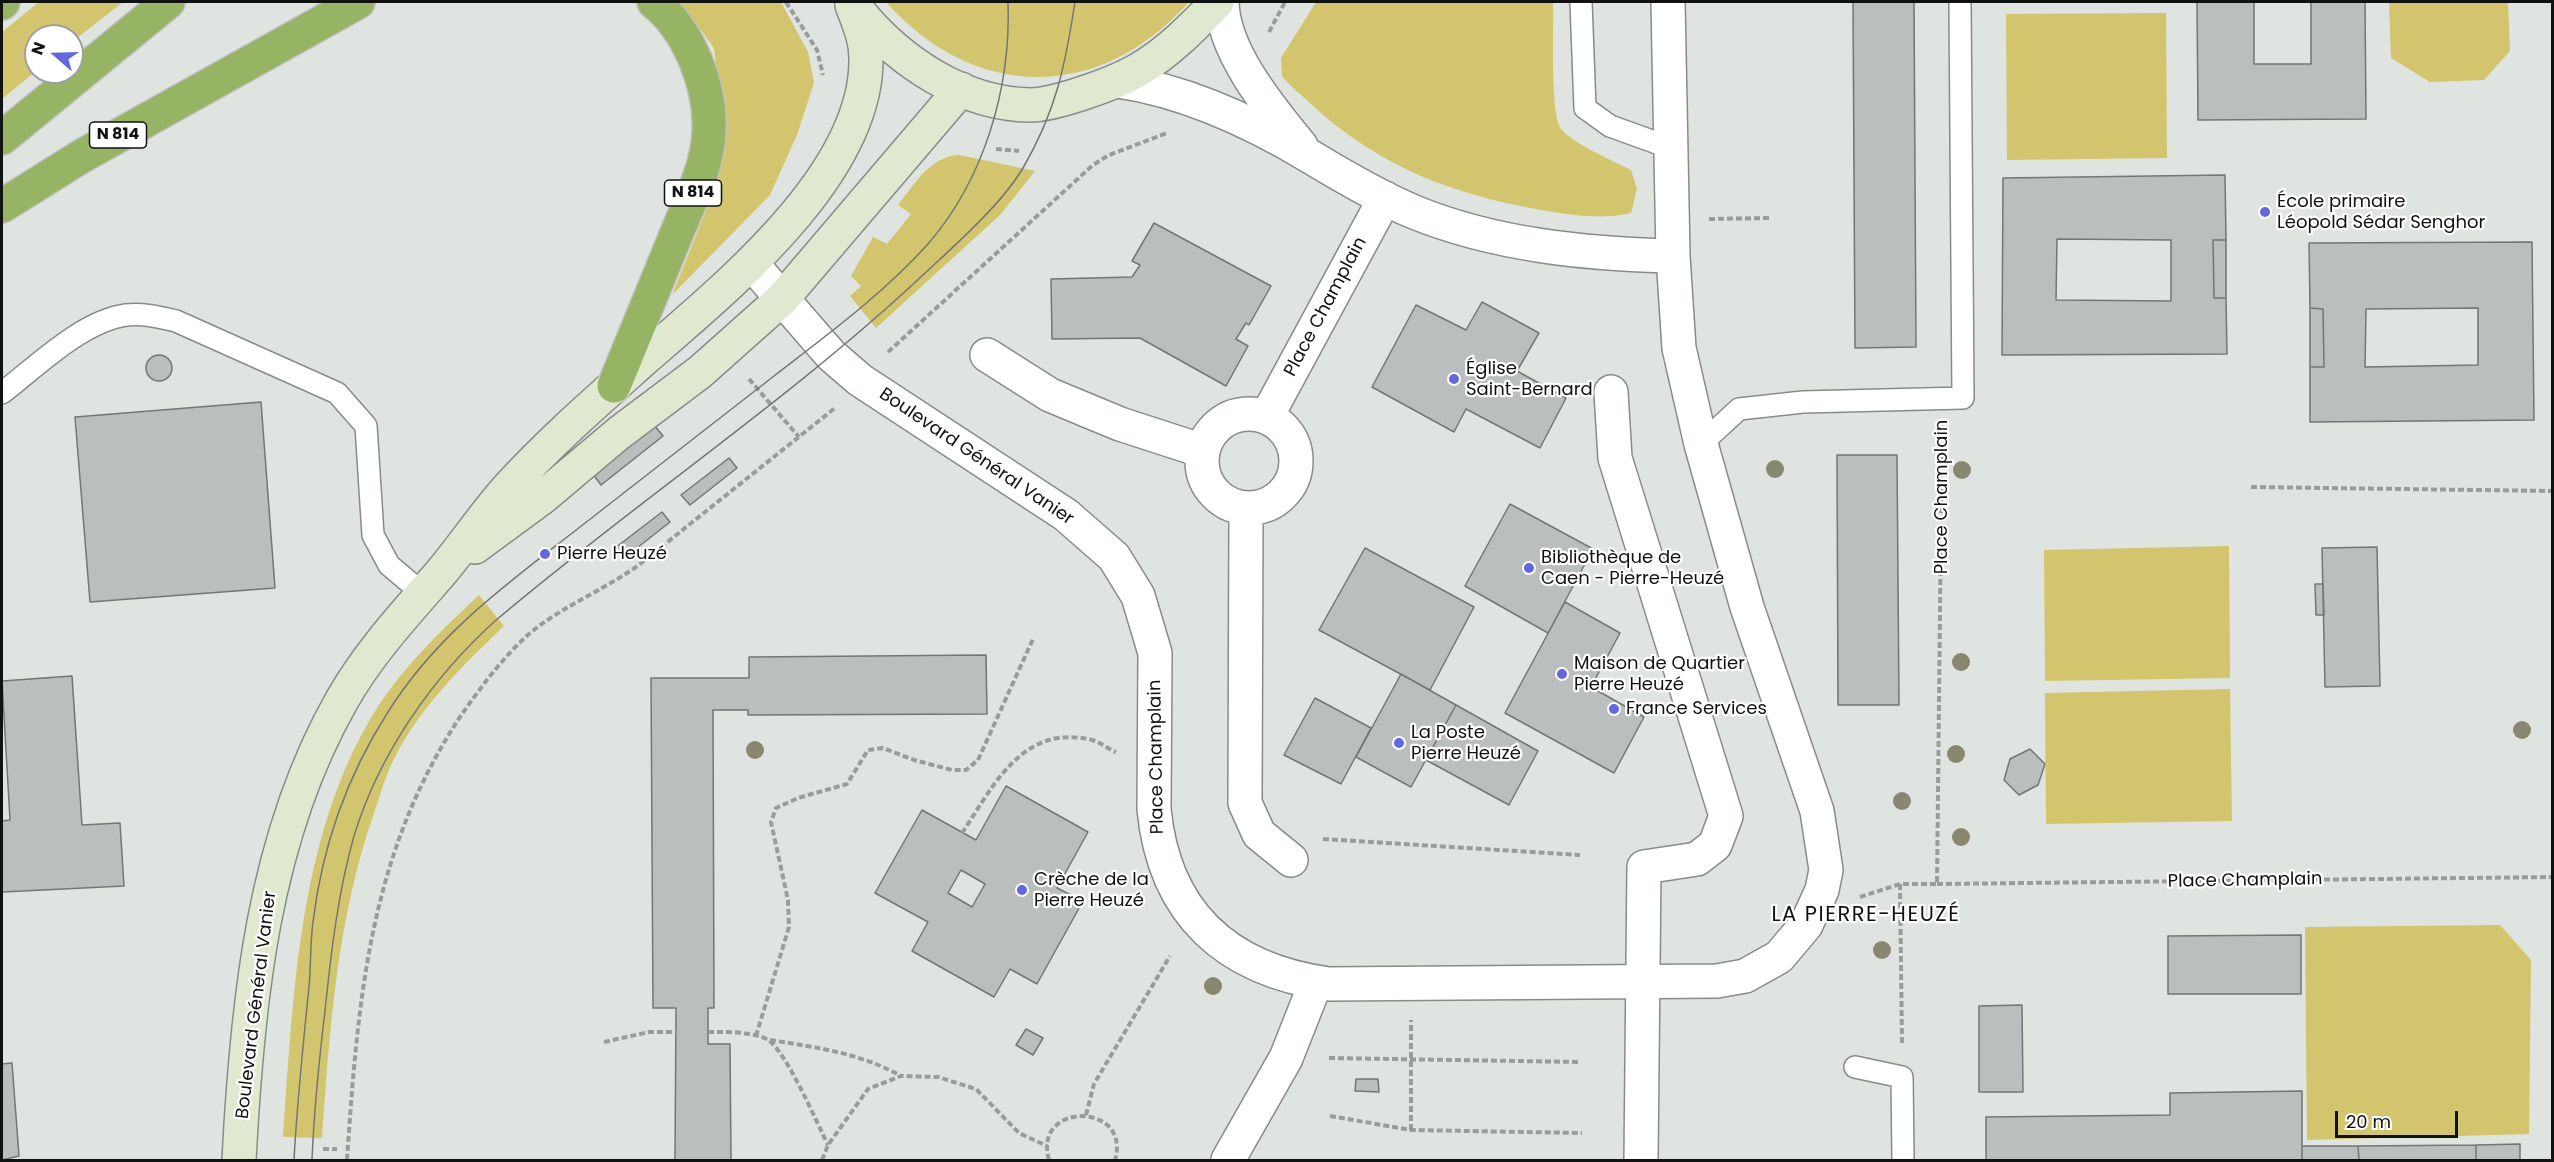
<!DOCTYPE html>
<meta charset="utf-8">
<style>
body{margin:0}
#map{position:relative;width:2554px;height:1162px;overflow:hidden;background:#e0e4e1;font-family:Poppins,sans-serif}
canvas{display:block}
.frame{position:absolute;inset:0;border:3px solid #101211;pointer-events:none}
.north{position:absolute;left:24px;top:24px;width:60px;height:60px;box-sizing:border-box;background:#fff;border:2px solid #9fa0a0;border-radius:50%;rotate:290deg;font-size:16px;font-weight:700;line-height:24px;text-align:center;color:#101211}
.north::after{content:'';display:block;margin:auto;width:21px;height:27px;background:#6567df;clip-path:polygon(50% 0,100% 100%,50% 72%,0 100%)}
.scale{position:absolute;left:2335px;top:1111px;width:123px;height:27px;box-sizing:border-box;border:3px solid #101211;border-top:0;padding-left:8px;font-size:18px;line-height:21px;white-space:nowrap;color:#101211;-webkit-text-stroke:4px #fff;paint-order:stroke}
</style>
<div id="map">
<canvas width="2554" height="1162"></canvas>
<div class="frame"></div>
<div class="north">N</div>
<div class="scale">20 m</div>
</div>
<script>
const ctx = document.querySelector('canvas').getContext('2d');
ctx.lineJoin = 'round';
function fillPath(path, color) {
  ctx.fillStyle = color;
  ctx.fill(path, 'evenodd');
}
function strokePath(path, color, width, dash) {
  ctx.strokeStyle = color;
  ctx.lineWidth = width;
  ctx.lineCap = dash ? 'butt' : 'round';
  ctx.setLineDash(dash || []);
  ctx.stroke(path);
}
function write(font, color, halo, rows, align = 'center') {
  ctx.font = font + ' Poppins,sans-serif';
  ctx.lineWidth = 4.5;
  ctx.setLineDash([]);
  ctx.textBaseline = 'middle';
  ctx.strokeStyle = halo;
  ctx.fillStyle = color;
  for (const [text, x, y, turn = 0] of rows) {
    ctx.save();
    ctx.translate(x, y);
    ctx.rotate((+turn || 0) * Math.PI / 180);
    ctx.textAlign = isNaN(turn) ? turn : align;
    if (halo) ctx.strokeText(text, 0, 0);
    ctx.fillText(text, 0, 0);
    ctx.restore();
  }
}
const green = new Path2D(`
 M39,2H123L72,42V36H36V71L2,99V32Z
 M680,2H781L808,52L814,83L797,135L770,195L672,295L717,183L722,120L714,48Z
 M886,2H1189C1100,102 975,102 886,2Z
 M1316,2H1553C1554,27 1550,108 1560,127C1567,141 1615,162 1631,170L1637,189L1631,213C1602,220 1571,215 1541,210C1451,194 1380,167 1312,105C1302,95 1290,87 1282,76L1281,58Z
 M2389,2H2508L2510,51L2484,80L2430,82L2391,58Z
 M2166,13L2167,158L2007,160L2006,14Z
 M960,155L1035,171L1000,215L876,328L850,296L861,286L851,276L873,237L887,244L911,214L898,205C914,185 931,155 960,155Z
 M2229,546L2230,678L2045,681L2044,550Z
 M479,595L504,626C461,667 418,709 392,763C385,778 380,795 375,810C337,918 330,1025 322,1138L283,1137C293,1001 298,846 367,725C395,674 438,634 479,595Z
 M2230,689L2232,821L2046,824L2045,693Z
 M2500,925L2531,960L2529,1134L2307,1140L2305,927Z`);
const building = new Path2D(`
 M1853,2H1914L1916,347L1855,348Z
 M2197,2H2254V64H2311V2H2365L2366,119L2198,120Z
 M2225,175L2226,240H2213L2214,298H2226L2227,354L2002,355L2003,178ZM2057,239L2171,240V301L2056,300Z
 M1154,223L1271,286L1249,325L1246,323L1236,339L1248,346L1226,386L1140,338L1052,339L1051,279L1132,277L1140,265L1132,261Z
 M2213,240H2226V298H2214Z
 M2532,242L2534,420L2310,422V367H2324L2323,309L2310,308L2309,243ZM2478,308V365L2365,367L2366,309Z
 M1482,302L1539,333L1517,371L1566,398L1540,448L1466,409L1454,432L1372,387L1416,305L1466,330Z
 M2310,308L2323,309L2324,367H2310Z
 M146 368a13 13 0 1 1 26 0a13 13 0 1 1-26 0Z
 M261,402L275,588L90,602L75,417Z
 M654,425L663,436L601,485L593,474Z
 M1837,455H1897L1899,705H1838Z
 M729,458L737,468L690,505L681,495Z
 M1510,504L1593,549L1548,633L1465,586Z
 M662,512L670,522L623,559L615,548Z
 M2377,547L2380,686L2325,687L2322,548Z
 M1365,548L1474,607L1430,690L1319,630Z
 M2315,584H2323L2324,615H2316Z
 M1565,602L1620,633L1591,687L1644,717L1614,773L1505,713Z
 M986,655L987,714L748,715V710H713L714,1008H708V1044H730L731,1160H675L676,1008H653L651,678H749V657Z
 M1401,674L1456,705L1411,787L1356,757Z
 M72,676L82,825L120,823L124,886L2,892V821L10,820L2,681Z
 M1315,698L1371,728L1341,784L1284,755Z
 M1456,705L1538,751L1509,805L1426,760Z
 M2030,749L2045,764L2038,785L2019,795L2004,780L2010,759Z
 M1006,786L1088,832L1057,888L1083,901L1037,984L1010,969L994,997L912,951L928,922L875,893L922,810L976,840ZM961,870L985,884L972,907L948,893Z
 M2301,935V994H2168V936Z
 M2022,1005L2023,1092H1979V1006Z
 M1026,1029L1043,1038L1033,1055L1016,1045Z
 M12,1063L19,1156L2,1160V1064Z
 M1356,1079H1378L1379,1092L1355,1091Z
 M2302,1091V1160H1986V1117L2170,1115V1093Z
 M2520,1144V1160H2476V1145Z
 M2476,1145V1160H2359L2358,1146Z
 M2302,1146H2358L2359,1160H2302Z`);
const path = new Path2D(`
 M786,2L817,50L823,75
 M1269,32L1285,2
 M996,149L1019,151
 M1709,219L1769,218
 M888,352L1093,165L1109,155L1167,133
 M749,379L799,437
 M2251,487L2552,491
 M962,833C994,785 1023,723 1092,740C1100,742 1108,749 1116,752
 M1323,839L1580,855
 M1900,884L1902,1044
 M1937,884L2552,877
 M1860,897L1900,884H1937L1942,431
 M708,1032C725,1032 753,1031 768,1040C786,1051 817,1123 828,1145
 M756,1036L789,927L788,900L771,822L776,808L798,798L847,784L868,750L883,748L914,760L952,770H966L978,760L1033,639
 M770,1040C815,1047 860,1053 901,1076
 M604,1042L649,1032H676
 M1329,1058L1581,1062
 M1086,1115L1094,1084L1170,956
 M1330,1116L1411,1130L1582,1133
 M1411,1130V1020
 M323,1149H337
 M347,1160C358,999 369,853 462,714C481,687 504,656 529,634C562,606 605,590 640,564L835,408
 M822,1160L828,1145L868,1089L901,1076L938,1077L976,1089L1019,1133L1047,1146
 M1049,1160C1032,1101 1132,1102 1115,1160`);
const lane = new Path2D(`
 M1581,2L1585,108L1610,126L1671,148
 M2,393C36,367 82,321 126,315C143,313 159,317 176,321L337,393L366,426L373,535L389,565L422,593
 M1701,444L1739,409L1803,402L1963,398L1960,2
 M1855,1067L1902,1077L1903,1160`);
const street = new Path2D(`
 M1222,2C1223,52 1270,108 1301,146
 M1118,81C1186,91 1251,121 1311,157C1344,177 1378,197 1414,212C1495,245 1586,254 1673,256
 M752,264L831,355L860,380L1066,515L1114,557L1138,596L1155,653L1154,809C1164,913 1226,970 1329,984L1717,981L1745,976L1779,957L1806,925L1822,890L1826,870L1817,811L1747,607L1701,444L1679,348L1673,256L1668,2
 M987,355L1050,395L1120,424L1203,451
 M1611,392L1615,458L1726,816L1715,845L1697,859L1644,867L1641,1160
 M1202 461a47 47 0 1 1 94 0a47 47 0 1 1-94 0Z
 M1267,416L1385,198
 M1246,509L1245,803L1259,834L1291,860
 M1228,1160L1286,1058L1316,982`);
const secondary = new Path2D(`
 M859,12C900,62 963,104 1030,105C1055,105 1116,83 1138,70C1168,53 1194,26 1217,2
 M475,547L543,497L619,433L700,372L782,299L961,89
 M239,1160C247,1004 263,838 342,700C368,654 404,615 439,575C463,547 483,516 508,488C549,443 597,401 643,360C723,290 868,175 866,58C866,38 858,22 852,5`);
const highway = new Path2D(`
 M2,3L3,2
 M2,138L168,2
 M2,206L82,156L358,2
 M614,386C635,336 655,285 676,235C689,203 708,167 709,131C711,86 689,30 654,2`);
const tram = new Path2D(`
 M294,1160C297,1103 303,1045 309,987C311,965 310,944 313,922C322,847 347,776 388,712C433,640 496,592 562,541C633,486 704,431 774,376C827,335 883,294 928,244C985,178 1011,87 1008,2
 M312,1160C314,1110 319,1061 325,1011C331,953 338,892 354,836C379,754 432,678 495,621C635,502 790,400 924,274C955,245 1001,205 1023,168C1056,111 1065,67 1075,2`);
const trees = [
 [1775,469],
 [1962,470],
 [1961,662],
 [2522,730],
 [755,750],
 [1956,754],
 [1902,801],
 [1961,837],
 [1882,950],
 [1213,986]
];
const markers = [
 [2265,212,6,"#6567df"],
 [1454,379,6,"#6567df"],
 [545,554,6,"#6567df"],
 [1529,568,6,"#6567df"],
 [1562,674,6,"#6567df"],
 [1614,709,6,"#6567df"],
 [1399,743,6,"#6567df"],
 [1022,890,6,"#6567df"]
];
const shields = [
 [118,135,57],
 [693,193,57]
];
const shieldNames = [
 ["N 814",118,135],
 ["N 814",693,193]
];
const poiNames = [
 ["École primaire",2277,202],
 ["Léopold Sédar Senghor",2277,223],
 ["Église",1466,369],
 ["Saint-Bernard",1466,390],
 ["Pierre Heuzé",557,554],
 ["Bibliothèque de",1541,558],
 ["Caen - Pierre-Heuzé",1541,579],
 ["Maison de Quartier",1574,664],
 ["Pierre Heuzé",1574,685],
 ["France Services",1626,709],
 ["La Poste",1411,733],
 ["Pierre Heuzé",1411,754],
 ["Crèche de la",1034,880],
 ["Pierre Heuzé",1034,901]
];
const streetNames = [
 ["Place Champlain",1326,307,-62],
 ["Boulevard Général Vanier",976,457,34],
 ["Place Champlain",1942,497,-90],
 ["Place Champlain",1157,757,-91],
 ["Place Champlain",2245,881,-1],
 ["Boulevard Général Vanier",257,1005,-83]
];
const quarterNames = [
 ["LA PIERRE-HEUZÉ",1866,916]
];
fillPath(green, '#d2c56d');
fillPath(building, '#babfbe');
strokePath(building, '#727775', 1.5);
strokePath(lane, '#888c89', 24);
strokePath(street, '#888c89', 36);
strokePath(secondary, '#888c89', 36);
strokePath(highway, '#c1c1c1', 36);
strokePath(path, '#999c9a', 4, [6, 3]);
strokePath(lane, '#fff', 21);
strokePath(street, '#fff', 33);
strokePath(secondary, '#e0e8d0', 33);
strokePath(highway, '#96b464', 33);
strokePath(tram, '#737674', 1.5);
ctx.fillStyle = '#898770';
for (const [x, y] of trees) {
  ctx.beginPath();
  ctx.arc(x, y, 9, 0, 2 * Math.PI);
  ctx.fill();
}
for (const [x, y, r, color] of markers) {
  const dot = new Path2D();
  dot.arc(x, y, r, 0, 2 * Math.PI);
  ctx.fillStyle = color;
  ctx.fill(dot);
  strokePath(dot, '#fff', 2);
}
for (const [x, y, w] of shields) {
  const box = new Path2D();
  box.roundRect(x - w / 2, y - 13, w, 26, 4.5);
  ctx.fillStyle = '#fff';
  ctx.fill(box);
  strokePath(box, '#101211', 1.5);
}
write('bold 16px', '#101211', null, shieldNames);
write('18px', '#101211', '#fff', poiNames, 'left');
write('18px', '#101211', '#fff', streetNames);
ctx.letterSpacing = '1.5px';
write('21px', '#101211', '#fff', quarterNames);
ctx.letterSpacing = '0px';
</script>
